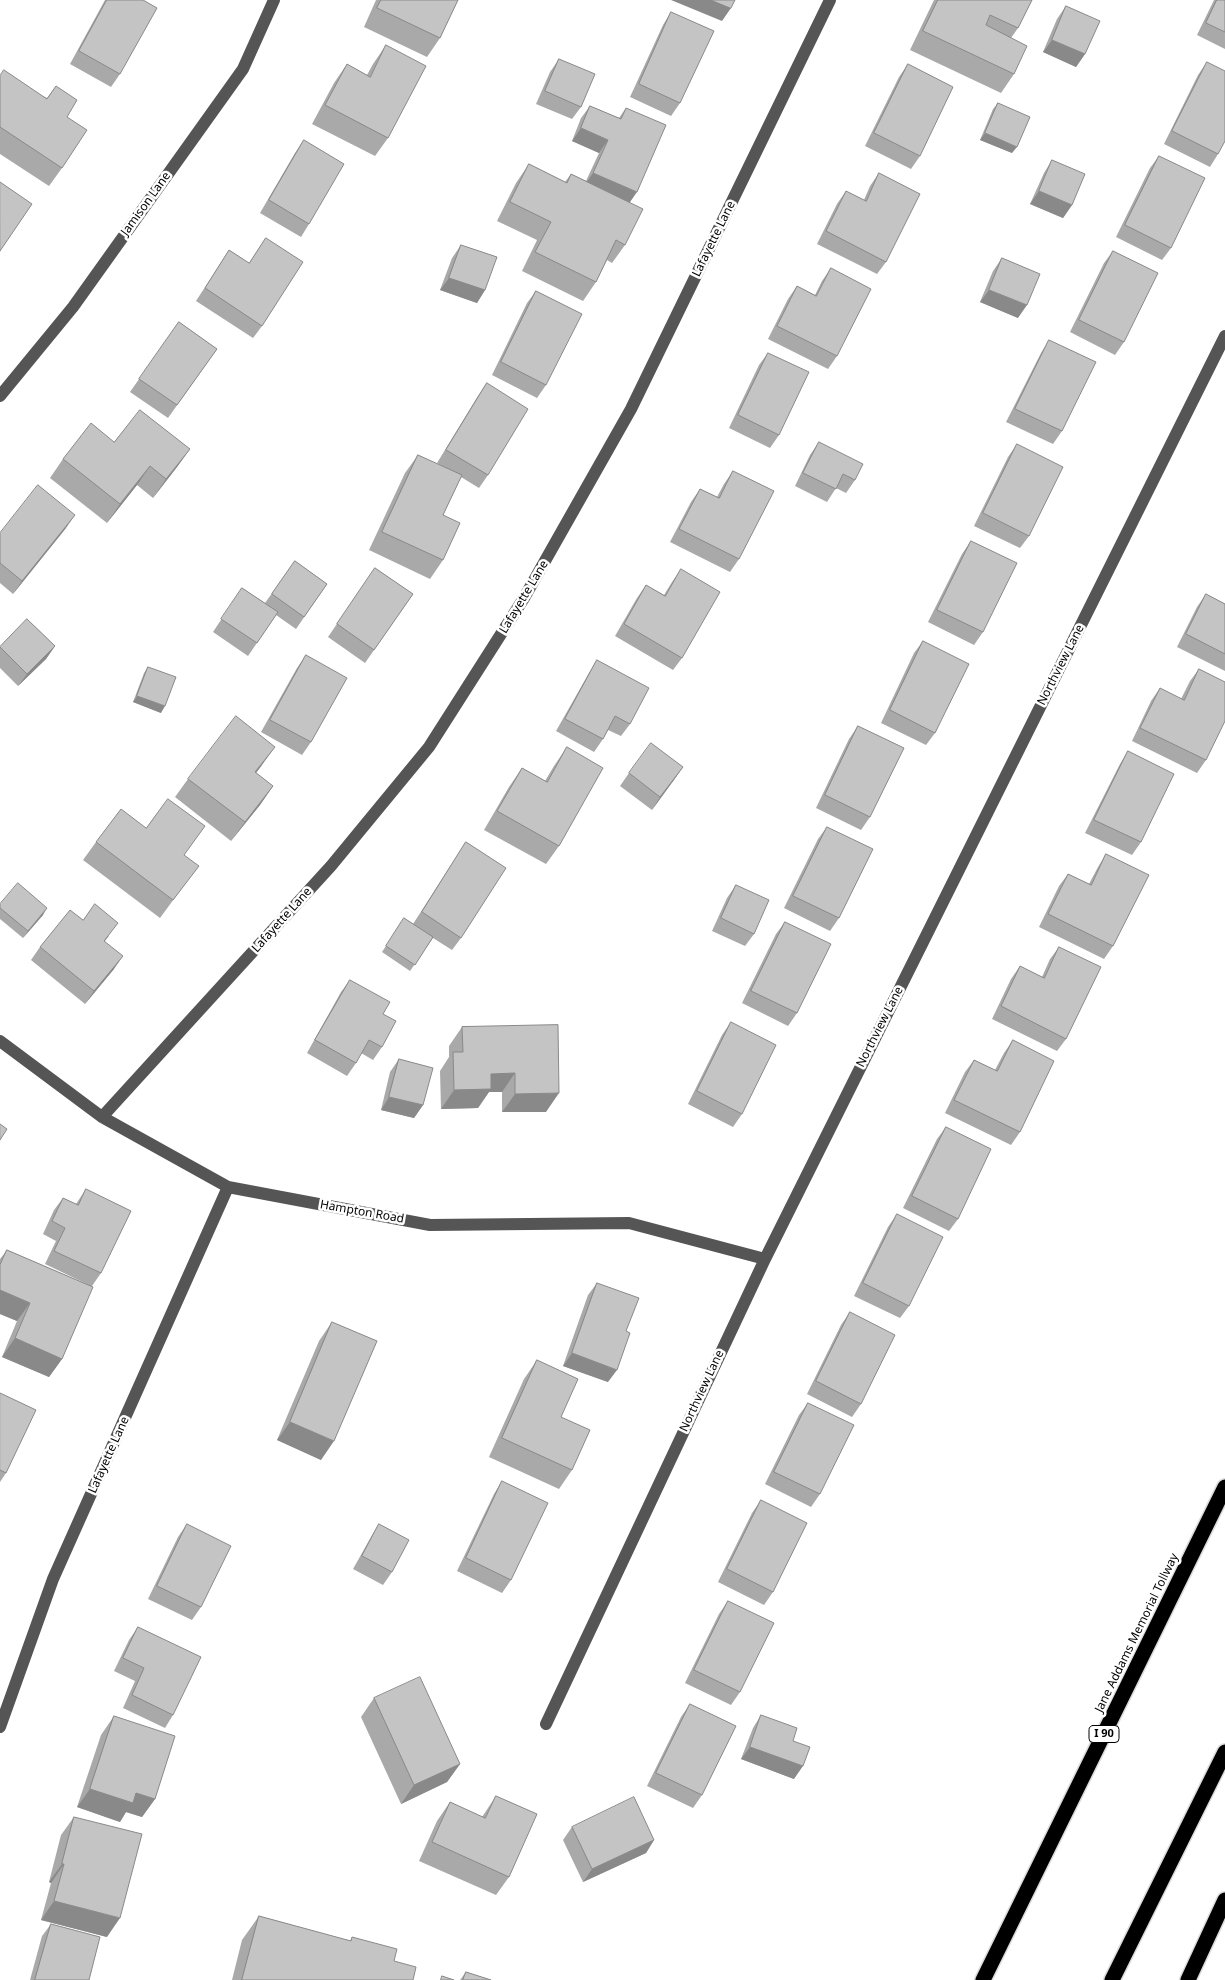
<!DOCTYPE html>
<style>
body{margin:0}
canvas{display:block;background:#fff}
</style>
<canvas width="1225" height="1980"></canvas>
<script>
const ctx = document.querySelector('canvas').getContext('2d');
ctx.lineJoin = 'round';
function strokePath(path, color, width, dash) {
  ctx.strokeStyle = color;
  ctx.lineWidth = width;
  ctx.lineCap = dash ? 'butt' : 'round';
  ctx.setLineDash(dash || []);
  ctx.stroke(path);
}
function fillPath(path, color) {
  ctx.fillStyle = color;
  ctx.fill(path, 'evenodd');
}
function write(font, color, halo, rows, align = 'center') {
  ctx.font = font + ' "Noto Sans",sans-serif';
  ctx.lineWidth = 5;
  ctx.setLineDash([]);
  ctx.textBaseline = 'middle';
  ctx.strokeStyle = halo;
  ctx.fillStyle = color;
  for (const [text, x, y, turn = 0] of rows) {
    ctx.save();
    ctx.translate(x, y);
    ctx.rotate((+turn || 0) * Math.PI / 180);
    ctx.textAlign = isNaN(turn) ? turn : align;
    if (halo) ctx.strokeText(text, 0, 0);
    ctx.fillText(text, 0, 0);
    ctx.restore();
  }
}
const minor = new Path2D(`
 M0,396L73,307L243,69L274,0
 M0,1041L102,1117L228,1187L430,1225L629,1223L765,1259
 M102,1117L331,866L429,747L524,598L631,409L830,0
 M546,1724L765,1259L1225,336
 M0,1727L53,1579L228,1187`);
const highway = new Path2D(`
 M983,1980L1225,1487
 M1112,1980L1225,1752
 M1188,1980L1225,1900`);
const wall = new Path2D(`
 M105,0H143L120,74L111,87L70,64Z
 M376,0H458L440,38L427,57L364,27Z
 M934,0H1032L1018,28L1011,38L1014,74L1001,93L910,50Z
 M1214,0H1225V49L1197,35Z
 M1066,6L1085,54L1076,67L1043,52L1057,19Z
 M671,12L680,103L671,116L630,97L663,25Z
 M386,45L388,138L375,156L312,124L334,83L347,64L367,75L373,64Z
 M559,59L581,107L572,119L536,104L550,72Z
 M1207,62L1218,154L1210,167L1164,144L1198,75Z
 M908,64L920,156L911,169L865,146L899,77Z
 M0,76L47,98L56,86L67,117L62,168L49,186L0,154Z
 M998,103L1012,153L980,140L993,109Z
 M590,106L619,118L626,108L630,203L625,245L612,263L607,260L596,282L583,301L522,271L537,240L497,221L516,183L529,164L565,182L571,174L586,181L599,153L572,141L581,118Z
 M304,140L309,224L301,237L260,213L295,153Z
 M1159,156L1171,248L1162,260L1116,237L1150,168Z
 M1052,160L1072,205L1063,218L1030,204L1044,173Z
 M879,173L886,262L877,274L817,244L837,204L846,191L864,200L870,186Z
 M266,238L262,326L253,338L196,301L229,250L249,263Z
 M461,245L485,290L477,303L440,290L452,258Z
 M1113,251L1124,342L1115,355L1070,332L1104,263Z
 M1002,258L1018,318L980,302L993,271Z
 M831,268L837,356L828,369L768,339L788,299L797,286L815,295L822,281Z
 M536,291L546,385L537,398L492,375L527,303Z
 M179,322L217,349L168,418L130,392Z
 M1049,340L1062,431L1053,444L1006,422L1041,353Z
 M768,353L779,435L770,448L729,428L759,365Z
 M487,383L488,475L479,488L461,477L443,515V560L430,579L369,550L405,473L418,455L444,467L437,463L478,396Z
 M114,442L190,449L177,467L153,498L137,485L107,523L50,478L63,459Z
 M819,442L855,480L846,493L836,488L827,502L795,486L810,455Z
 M1017,444L1029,536L1020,548L974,526L1008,457Z
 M733,471L739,559L730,572L670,542L691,502L700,489L717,497L724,484Z
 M66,528L13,594L0,583V533Z
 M971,541L983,632L974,645L928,622L962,554Z
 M295,561L327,584L296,629L276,615L248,656L213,632L242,588L265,603Z
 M375,568L413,594L365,663L328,637Z
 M681,569L682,658L673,670L615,636L637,598L646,585L664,595L672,582Z
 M1206,594L1225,604V671L1177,647L1197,607Z
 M27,619L55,646L46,659L18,686L0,668V647Z
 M923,641L935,733L926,745L881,723L914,653Z
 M306,655L311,742L302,755L261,732L297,668Z
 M597,660L630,724L621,736L608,730L603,739L594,752L556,731L589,673Z
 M148,667L161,713L133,702L144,673Z
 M1199,669L1206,760L1197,773L1132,741L1151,701L1160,688L1181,699L1190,681Z
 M858,726L870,817L861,830L816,808L849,739Z
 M567,747L559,846L546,864L484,830L509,787L522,768L545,781L554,766Z
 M1128,751L1141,842L1132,855L1085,833L1120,764Z
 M262,765L256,773L273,786L260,805L231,841L175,797L188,779Z
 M683,767L652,810L620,786L629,773Z
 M827,827L839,918L830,931L784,908L818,839Z
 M146,828L184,855L185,884L160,918L83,860L96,842Z
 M466,842L461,938L452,950L433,938L410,971L382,952L404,918L413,924Z
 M1106,854L1113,946L1104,959L1039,927L1059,886L1068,874L1089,884L1098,867Z
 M736,885L754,934L745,946L712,931L727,898Z
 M0,904L43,915L23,938L0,919Z
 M785,922L797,1013L788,1026L742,1003L776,934Z
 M109,936L105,941L114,969L85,1004L31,960L40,947Z
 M1059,947L1066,1039L1057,1051L992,1019L1011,979L1020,966L1042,977L1050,959Z
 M350,980L383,1014L382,1047L373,1060L361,1053L356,1063L347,1076L307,1053L341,992Z
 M731,1022L742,1114L733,1127L688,1104L722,1035Z
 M558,1025L546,1112H502V1092H489L478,1108L441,1109L440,1071L449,1057V1046L462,1027Z
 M1013,1040L1020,1132L1011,1145L945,1113L965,1072L974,1060L995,1070L1004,1053Z
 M399,1059L423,1105L414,1118L381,1110L390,1072Z
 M946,1127L958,1219L949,1231L903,1208L937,1139Z
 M86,1189L101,1273L92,1286L62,1359L49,1377L2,1357L17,1321L0,1314V1259L7,1250L91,1286L45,1264L56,1241L43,1234L54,1210L63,1198L76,1204Z
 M897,1214L909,1306L900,1318L854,1296L888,1227Z
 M597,1283L608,1382L563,1366L588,1295Z
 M850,1312L861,1404L852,1417L807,1394L841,1325Z
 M332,1322L321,1460L277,1440L319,1341Z
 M537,1360L561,1417L572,1470L559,1489L489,1457L524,1379Z
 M0,1393L6,1473L0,1482Z
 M808,1403L820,1494L811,1507L765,1484L799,1415Z
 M502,1481L511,1580L502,1593L457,1571L494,1494Z
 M761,1500L773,1592L764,1605L718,1582L752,1513Z
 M187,1524L201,1607L192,1620L148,1599L178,1537Z
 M379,1524L392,1572L383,1585L353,1569L371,1537Z
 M728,1601L740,1692L731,1705L685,1683L719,1614Z
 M138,1627L173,1715L165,1728L123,1708L135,1681L114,1671L129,1640Z
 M374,1698L460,1764L447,1782L401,1804L361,1717Z
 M690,1704L702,1795L693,1808L647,1786L681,1717Z
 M761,1715L793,1741L794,1779L741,1759L753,1728Z
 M114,1716L155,1799L142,1817L126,1812L120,1822L77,1807L101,1735Z
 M496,1796L509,1877L496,1895L419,1861L437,1821L450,1802L482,1817Z
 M74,1817L107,1937L41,1920L51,1883L49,1882L61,1835Z
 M572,1827L654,1840L646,1853L583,1882L563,1840Z
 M259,1916L350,1941L352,1937L394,1961L413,1980H232L242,1940Z
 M51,1924L89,1980H30L42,1936Z
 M466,1972L491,1980H460Z`);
const shadedWall = new Path2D(`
 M671,0H711L731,8L722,21Z
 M1052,40L1085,54L1076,67L1043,52Z
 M581,128L608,140L599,153L572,141Z
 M985,133L1017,147L1012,153L980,140Z
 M593,173L637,192L628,205L584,186Z
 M1039,191L1072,205L1063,218L1030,204Z
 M449,278L485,290L477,303L440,290Z
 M989,290L1027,305L1018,318L980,302Z
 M190,449L177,467L153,498L166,479Z
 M150,466L137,485L107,523L120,504Z
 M75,515L66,528L13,594L22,581Z
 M55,646L46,659L18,686L27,674Z
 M137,696L165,706L161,713L133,702Z
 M275,747L262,765L242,791L255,772Z
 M683,767L674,780L652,810L660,797Z
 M273,786L260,805L231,841L245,822Z
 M47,908L43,915L23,938L28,931Z
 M123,956L114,969L85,1004L94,991Z
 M515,1073L502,1092H489L478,1108L441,1109L454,1090L491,1074Z
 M559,1093L546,1112H502L515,1094Z
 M389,1097L423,1105L414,1118L381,1110Z
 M0,1290L30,1303L17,1321L0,1314Z
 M15,1338L62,1359L49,1377L2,1357Z
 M572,1353L617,1370L608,1382L563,1366Z
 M290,1422L334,1441L321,1460L277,1440Z
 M750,1747L803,1766L794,1779L741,1759Z
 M460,1764L447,1782L401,1804L414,1785Z
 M90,1789L136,1793L155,1799L142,1817L126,1812L120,1822L77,1807Z
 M654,1840L646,1853L583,1882L592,1869Z
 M62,1864H64L51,1883L49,1882Z
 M54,1901L120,1918L107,1937L41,1920Z`);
const building = new Path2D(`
 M107,0H143L157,8L120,74L79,51Z
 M381,0H458L440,38L377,8Z
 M711,0H735L731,8Z
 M938,0H1032L1018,28L990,15L986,25L1027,46L1014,74L923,31Z
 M1217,0H1225V32L1206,23Z
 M1066,6L1100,21L1085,54L1052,40Z
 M671,12L714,31L680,103L639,84Z
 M386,45L426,66L388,138L325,105L347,64L370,77Z
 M559,59L595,74L581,107L545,91Z
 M1207,62L1225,71V141L1218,154L1172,131Z
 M908,64L953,87L920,156L874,133Z
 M4,70L47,99L56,86L77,100L67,117L87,130L62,168L0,127V76Z
 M998,103L1030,117L1017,147L985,133Z
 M590,106L621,119L626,108L666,125L637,192L593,173L608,140L581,128Z
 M304,140L344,164L309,224L269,200Z
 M1159,156L1205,178L1171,248L1125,225Z
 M1052,160L1085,174L1072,205L1039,191Z
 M529,164L567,183L571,174L643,209L625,245L616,240L596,282L535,252L551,222L510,202Z
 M879,173L920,194L886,262L826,231L846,191L866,201Z
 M0,182L32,204L0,251Z
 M266,238L303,262L262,326L205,288L229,250L249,263Z
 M461,245L497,257L485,290L449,278Z
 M1113,251L1158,273L1124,342L1079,320Z
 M1002,258L1040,274L1027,305L989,290Z
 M831,268L871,289L837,356L777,326L797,286L816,296Z
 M536,291L582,314L546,385L501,362Z
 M179,322L217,349L177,405L139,379Z
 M1049,340L1096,362L1062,431L1015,409Z
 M768,353L809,372L779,435L738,415Z
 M487,383L528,409L488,475L446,450Z
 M140,410L190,449L166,479L150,466L120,504L63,459L91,423L114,442Z
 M819,442L863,464L855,480L843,474L836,489L803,473Z
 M1017,444L1063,467L1029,536L983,513Z
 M418,455L462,475L443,515L460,523L443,560L382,532Z
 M733,471L774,491L739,559L679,529L700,489L719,498Z
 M38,485L75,515L22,581L0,563V533Z
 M971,541L1017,563L983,632L937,610Z
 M295,561L327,584L304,617L272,594Z
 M375,568L413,594L374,650L337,624Z
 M681,569L720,592L682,658L624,624L646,585L665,596Z
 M242,588L278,612L257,643L221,619Z
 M1206,594L1225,604V654L1186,634Z
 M27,619L55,646L27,674L0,647Z
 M923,641L969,664L935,733L890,710Z
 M306,655L347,678L311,742L270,720Z
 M597,660L649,688L630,724L615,716L603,739L565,719Z
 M148,667L176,677L165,706L137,696Z
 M1199,669L1225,682V721L1206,760L1140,728L1160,688L1184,700Z
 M236,716L275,747L255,772L273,786L245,822L188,779Z
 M858,726L904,748L870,817L825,795Z
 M651,743L683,767L660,797L629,773Z
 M567,747L603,768L559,846L497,811L522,768L547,782Z
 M1128,751L1174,774L1141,842L1094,820Z
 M168,799L205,826L184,855L199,866L173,900L96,842L121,809L146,828Z
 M827,827L873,849L839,918L793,896Z
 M466,842L506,868L461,938L422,912Z
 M1106,854L1149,875L1113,946L1048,914L1068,874L1091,885Z
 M18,883L47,908L28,931L0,908V904Z
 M736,885L769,900L754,934L721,918Z
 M95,904L118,923L104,941L123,956L94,991L40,947L70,910L83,920Z
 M404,918L433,937L415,965L386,946Z
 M785,922L831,944L797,1013L751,991Z
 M1059,947L1101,967L1066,1039L1001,1006L1020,966L1044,978Z
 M350,980L390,1002L383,1014L396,1021L382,1047L369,1040L356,1063L315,1040Z
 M731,1022L776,1045L742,1114L697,1091Z
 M558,1025L559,1093L515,1094V1073L491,1074V1089L454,1090L453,1052H463L462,1027Z
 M1013,1040L1054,1061L1020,1132L954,1100L974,1060L997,1071Z
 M399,1059L433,1068L423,1105L389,1097Z
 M0,1124L7,1129L0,1140Z
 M946,1127L991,1149L958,1219L912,1196Z
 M86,1189L131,1211L101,1273L54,1251L65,1228L52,1221L63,1198L78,1205Z
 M897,1214L943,1237L909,1306L863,1283Z
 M7,1250L93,1287L62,1359L15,1338L30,1303L0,1290V1265Z
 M597,1283L639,1298L626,1331L630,1333L617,1370L572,1353Z
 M850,1312L895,1335L861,1404L816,1381Z
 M332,1322L377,1341L334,1441L290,1422Z
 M537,1360L578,1379L561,1417L590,1430L572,1470L502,1438Z
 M0,1393L36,1410L6,1473L0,1470Z
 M808,1403L854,1425L820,1494L774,1472Z
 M502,1481L548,1503L511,1580L466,1558Z
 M761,1500L807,1523L773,1592L727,1569Z
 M187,1524L231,1546L201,1607L157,1586Z
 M379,1524L409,1540L392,1572L362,1556Z
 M728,1601L774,1623L740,1692L694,1670Z
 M138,1627L201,1657L173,1715L132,1695L144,1668L123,1658Z
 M420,1677L460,1764L414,1785L374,1698Z
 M690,1704L736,1726L702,1795L656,1773Z
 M761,1715L797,1728L793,1741L810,1747L803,1766L750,1747Z
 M114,1716L175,1736L155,1799L136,1793L133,1803L90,1789Z
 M496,1796L537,1814L509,1877L432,1842L450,1802L485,1818Z
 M634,1797L654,1840L592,1869L572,1827Z
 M74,1817L142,1834L120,1918L54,1901L64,1864H62Z
 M259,1916L351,1941L352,1937L397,1949L394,1961L416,1967L413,1980H242Z
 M51,1924L100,1937L89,1980H35Z
 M466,1972L491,1980H463Z
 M442,1976L454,1980H441Z`);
const shields = [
 [1104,1734,30]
];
const shieldNames = [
 ["I 90",1104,1734]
];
const streetNames = [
 ["Jamison Lane",146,204,-54],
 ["Lafayette Lane",714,239,-64],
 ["Lafayette Lane",524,597,-59],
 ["Northview Lane",1061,665,-63],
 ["Lafayette Lane",282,920,-48],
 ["Northview Lane",880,1027,-63],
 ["Hampton Road",362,1212,10],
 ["Northview Lane",702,1391,-65],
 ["Lafayette Lane",109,1455,-66],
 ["Jane Addams Memorial Tollway",1137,1633,-64]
];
strokePath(highway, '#dbdbdb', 18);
strokePath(minor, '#555', 12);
strokePath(highway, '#000', 15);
fillPath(wall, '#a9a9a9');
fillPath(shadedWall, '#898989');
fillPath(building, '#c4c4c4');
strokePath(building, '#898989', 1);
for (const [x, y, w] of shields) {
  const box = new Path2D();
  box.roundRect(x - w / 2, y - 8.5, w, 17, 4);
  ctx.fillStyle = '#fff';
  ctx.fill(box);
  strokePath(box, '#000', 1);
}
write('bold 11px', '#000', null, shieldNames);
write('12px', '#000', '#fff', streetNames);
</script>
